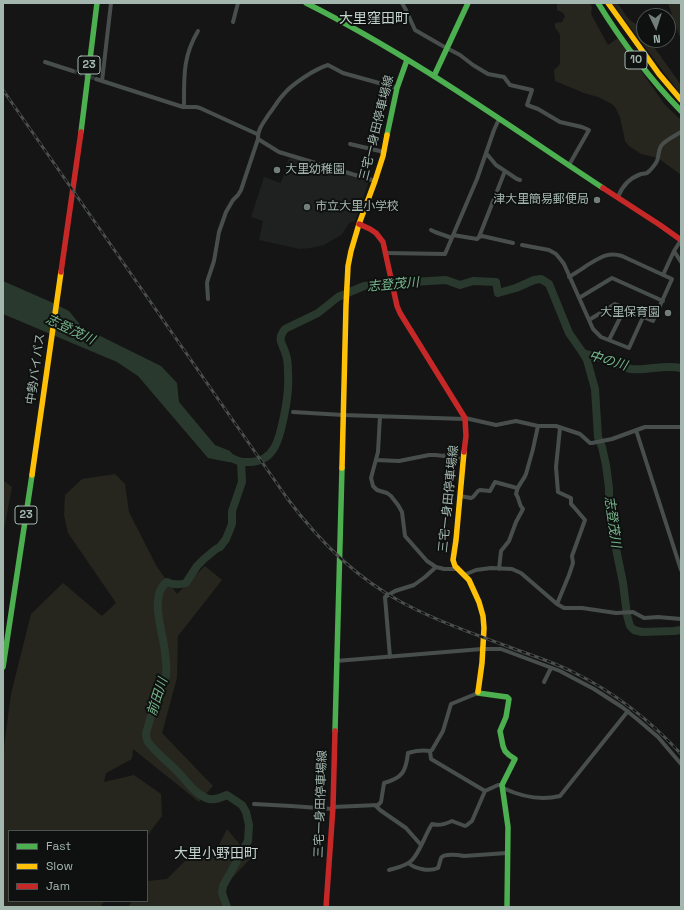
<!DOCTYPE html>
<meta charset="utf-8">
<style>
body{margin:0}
#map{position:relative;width:684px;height:910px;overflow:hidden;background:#151515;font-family:"Space Grotesk",sans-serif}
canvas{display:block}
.frame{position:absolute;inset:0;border:4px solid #a4b7af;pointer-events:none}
.legend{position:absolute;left:8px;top:830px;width:140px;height:72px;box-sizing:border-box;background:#0f1110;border:1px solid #4b5350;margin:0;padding:5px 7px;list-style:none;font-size:12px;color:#a4b7af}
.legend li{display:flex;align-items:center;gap:8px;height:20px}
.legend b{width:20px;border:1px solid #4b5350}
.north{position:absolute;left:636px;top:8px;width:40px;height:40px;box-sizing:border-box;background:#0f1110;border:1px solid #4b5350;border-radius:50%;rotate:176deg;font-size:11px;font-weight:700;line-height:16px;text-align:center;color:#a4b7af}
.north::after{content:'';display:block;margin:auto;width:14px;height:18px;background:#727e79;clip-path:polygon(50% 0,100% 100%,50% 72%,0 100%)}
</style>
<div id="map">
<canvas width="684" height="910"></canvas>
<div class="frame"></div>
<ul class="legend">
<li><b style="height:5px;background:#4caf50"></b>Fast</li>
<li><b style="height:5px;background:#ffc107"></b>Slow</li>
<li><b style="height:5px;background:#c62828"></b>Jam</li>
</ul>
<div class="north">N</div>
</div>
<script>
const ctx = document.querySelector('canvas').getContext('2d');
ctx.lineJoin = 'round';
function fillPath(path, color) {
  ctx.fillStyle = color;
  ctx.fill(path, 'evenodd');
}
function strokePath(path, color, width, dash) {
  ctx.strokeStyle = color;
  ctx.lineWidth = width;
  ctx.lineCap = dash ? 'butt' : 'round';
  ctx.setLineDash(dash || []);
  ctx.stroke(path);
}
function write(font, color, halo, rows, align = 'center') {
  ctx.font = font + ' "Space Grotesk","Noto Sans JP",sans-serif';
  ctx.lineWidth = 4;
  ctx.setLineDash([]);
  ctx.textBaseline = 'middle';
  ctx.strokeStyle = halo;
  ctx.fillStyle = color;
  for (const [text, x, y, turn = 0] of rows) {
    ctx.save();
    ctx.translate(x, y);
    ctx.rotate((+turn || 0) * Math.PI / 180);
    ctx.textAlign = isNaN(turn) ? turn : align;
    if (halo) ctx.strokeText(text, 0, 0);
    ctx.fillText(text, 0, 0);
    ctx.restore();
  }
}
const built = new Path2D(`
 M289,158L293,159L294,158L369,181L355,221L349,223L347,226L343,233L341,235L324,245L311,248L300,249L259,240L263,221L251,217L264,177L281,183Z`);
const green = new Path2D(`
 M557,3H590L592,7L591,14L608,45L618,38L665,105L681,120V175L658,158L641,154L629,146L625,141L620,117L615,107L612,104L598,97L584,93L555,81L554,70C556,68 559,66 560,63C560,61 560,37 560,35C558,30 554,29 555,23L562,22L565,16L563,13L557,10Z
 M612,3H617C621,7 624,13 627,17C635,25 644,27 644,40H649L681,85V95Z
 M668,3H681V39L679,35Z
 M115,474L125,484L129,512L157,567L177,594L205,566L222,580L178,636L177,678L162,733L213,786L199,802L133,749L132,759L106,773L104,782L134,775L161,794L162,816L147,836V831H9V901H105L104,902L100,907H3V754L11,694L31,614L63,583L102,616L116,603L68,533L64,515L65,495L82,479Z
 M3,480L12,487L3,535Z
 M227,829L251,858L218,893L231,907H128L132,901H147V881L167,879L194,852L217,849Z`);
const water = new Path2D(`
 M3,281L51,302L69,311L82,327L161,366L177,383L179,402L215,445L230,451L239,463L228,462L208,458L138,376L117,362L3,314Z`);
const river = new Path2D(`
 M583,353C590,355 597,357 604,359C613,363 621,367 631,369C648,371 664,364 681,368
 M228,456C232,458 237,461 242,462C245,462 248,462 251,462C276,461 280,435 284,416C287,402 289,388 288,373C288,367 288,360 286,355C283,343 276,341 285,329L318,313L338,297L364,286L380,284L446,280L460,285L473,281L496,282L498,293L516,288L534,280L541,279L549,284L569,333L583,353L587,360L595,389L598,437L602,447L606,465L609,488V507L611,524L623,583L627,615L630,626L634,630L642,632L674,631L681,630
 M227,907L222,893L223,886L248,841L249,825L246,812L242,805L227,795C220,798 213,801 206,798C192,792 185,778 174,768C166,760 155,752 148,742C146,739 146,737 146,733C150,721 153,707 158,695C161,688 165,682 166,675C167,668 166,660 165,653C164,635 148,595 167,582C173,585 179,585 186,583L197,566L204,559L216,549L220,547L226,539L232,524V511L242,482L241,462`);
const streetTunnel = new Path2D(`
 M73,71L96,79`);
const street = new Path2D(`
 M402,3L406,10L415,30L441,45L460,55L473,65L488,74L504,77L510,85L532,90L527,105L538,109L560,122L582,127L589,130L569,165
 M233,22L238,3
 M45,62L73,71
 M96,79L183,107H196L200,108L257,134
 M102,81L111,3
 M183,107L184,104C184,76 183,56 198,31
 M258,139L279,152L375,181
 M350,144L384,152
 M505,171L517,179L520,180
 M618,197C622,186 630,178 641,174C642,174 647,173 647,173C650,171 655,165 657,161C659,156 658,151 661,146C664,141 676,135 681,132
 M431,230L435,232L452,238
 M453,235L477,239L479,237L482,236L513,243
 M479,237L505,171L496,165L486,153
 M522,245L549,250L556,254L561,260L564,264L593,329L601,337L629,348L643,317L653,321L672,279L622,256C607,251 598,259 586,266C581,270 575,273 569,277
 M674,251L681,262
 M386,253L445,254L477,179L494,130L499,119
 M663,275L674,251L681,240
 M579,298L612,278L663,301
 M208,299L207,283L208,279L214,261L219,232L226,212L233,200L238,195L241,190L258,139C257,130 264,122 269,114C274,108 278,100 284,94C292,84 315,69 328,65L343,73L397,88
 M625,308L643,317
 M589,320L615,304L625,308L609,340
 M293,412L343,415L465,419
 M380,416L378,452L371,478L373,486L377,490L387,493L391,496L398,505L402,512L405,536L427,561L436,567L444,569H458
 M465,418L496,425L516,421L538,426H556L580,434L590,443H592L612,439L645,427H681
 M636,430L681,570
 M376,460L399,461L429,455H435L444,456L445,455L458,458
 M460,496L471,498L473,497L478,491L480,490L490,491L495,482L517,488
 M499,569L501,551L509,541L516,522L523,509C518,504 520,499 516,494C518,483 523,482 526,474C531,458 535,442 538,426
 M464,575L476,570L491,568L512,569L521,573L557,604L564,608H582L616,613L633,612L644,618L658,617L681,619
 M557,604L569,575L573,563L572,556L585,520L573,506L571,504V498L558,492L556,467L560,428
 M390,657L385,597L395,591L414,585L425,577L436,567
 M336,661L482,649H501L560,671L594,689L622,707L637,719L658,737L681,764
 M544,682L551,668
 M478,693L451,704L443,731L432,750L430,751L431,759L485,791L498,785H502
 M503,788C520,796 540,801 560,796L628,711
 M254,804L291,806L333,809
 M375,805L380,810L406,828L421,845
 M333,807L378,805L381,802L384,783C402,778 406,772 408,753C415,751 423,750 430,751
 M408,863C416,869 429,872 438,868C439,866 440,861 441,858C444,853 459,855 464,856L507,853
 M389,870C396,868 407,866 412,860C420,852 425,835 432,824C440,826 445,824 452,821L465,826L467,825L472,821L485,791`);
const fast = new Path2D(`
 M306,3C410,55 506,124 603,188
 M598,3C622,42 649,78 681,111
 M434,76L468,3
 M81,132L97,3
 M387,135L397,88L407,60
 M3,667L32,475
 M478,692V693L507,697L509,699L506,717L500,731L503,746L505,751L509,755L515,759L502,785L508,827L507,907
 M335,731L342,468`);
const slow = new Path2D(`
 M608,3L659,74L681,100
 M464,452L456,540L453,560L455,566L469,580L479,602L483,616L484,628L482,663L478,692
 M342,468L346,305L348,266L351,251L359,224L375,181L383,156L387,135
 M32,475L61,272`);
const jam = new Path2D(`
 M603,188L660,225L681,240
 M359,224L370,229L376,233L383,242L397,306L400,313L465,418L466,436L464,452
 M61,272L81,132
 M326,907L333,807L335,731`);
const rail = new Path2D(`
 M3,90L287,498C318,540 356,578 403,603C441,623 482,637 523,652C540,658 557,664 573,672C614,692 650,720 681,754`);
const markers = [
 [277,170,4,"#727e79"],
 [597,200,4,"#727e79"],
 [307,207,4,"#727e79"],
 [668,313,4,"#727e79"]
];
const shields = [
 [636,60,22],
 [89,65,22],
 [26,515,22]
];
const shieldNames = [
 ["10",636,60],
 ["23",89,65],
 ["23",26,515]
];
const streetNames = [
 ["三宅一身田停車場線",377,128,-76],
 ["中勢バイパス",36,369,-82],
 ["三宅一身田停車場線",449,499,-84],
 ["三宅一身田停車場線",321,804,-88]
];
const poiNames = [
 ["大里幼稚園",285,170],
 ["津大里簡易郵便局",589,200,"right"],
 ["市立大里小学校",315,207],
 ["大里保育園",660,313,"right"]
];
const waterNames = [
 ["志登茂川",393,285,-5],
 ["志登茂川",70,330,26],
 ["中の川",608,361,17],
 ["志登茂川",612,522,82],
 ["前田川",158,697,-72]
];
const quarterNames = [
 ["大里窪田町",374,19],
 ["大里小野田町",216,854]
];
fillPath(built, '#1e2120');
fillPath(green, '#26261e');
fillPath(water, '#29392e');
strokePath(river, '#29392e', 8);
strokePath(streetTunnel, '#323534', 4, [4, 2]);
strokePath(street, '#484e4c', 4);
strokePath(fast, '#4caf50', 5.5);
strokePath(slow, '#ffc107', 5.5);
strokePath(jam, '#c62828', 5.5);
strokePath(rail, '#4a4e4c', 3);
strokePath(rail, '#0f1110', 1.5, [4.5]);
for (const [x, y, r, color] of markers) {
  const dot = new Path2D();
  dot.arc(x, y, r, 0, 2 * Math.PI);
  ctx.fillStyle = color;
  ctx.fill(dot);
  strokePath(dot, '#0f1110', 1.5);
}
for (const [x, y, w] of shields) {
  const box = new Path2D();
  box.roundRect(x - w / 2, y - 9, w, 18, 3);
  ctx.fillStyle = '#0f1110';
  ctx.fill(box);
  strokePath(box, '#a4b7af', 1);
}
write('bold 11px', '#a4b7af', null, shieldNames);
write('12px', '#a4b7af', '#0f1110', streetNames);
write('12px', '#a4b7af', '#0f1110', poiNames, 'left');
write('italic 13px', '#77b68c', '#0f1110', waterNames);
write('14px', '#c5d3cd', '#0f1110', quarterNames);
</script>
